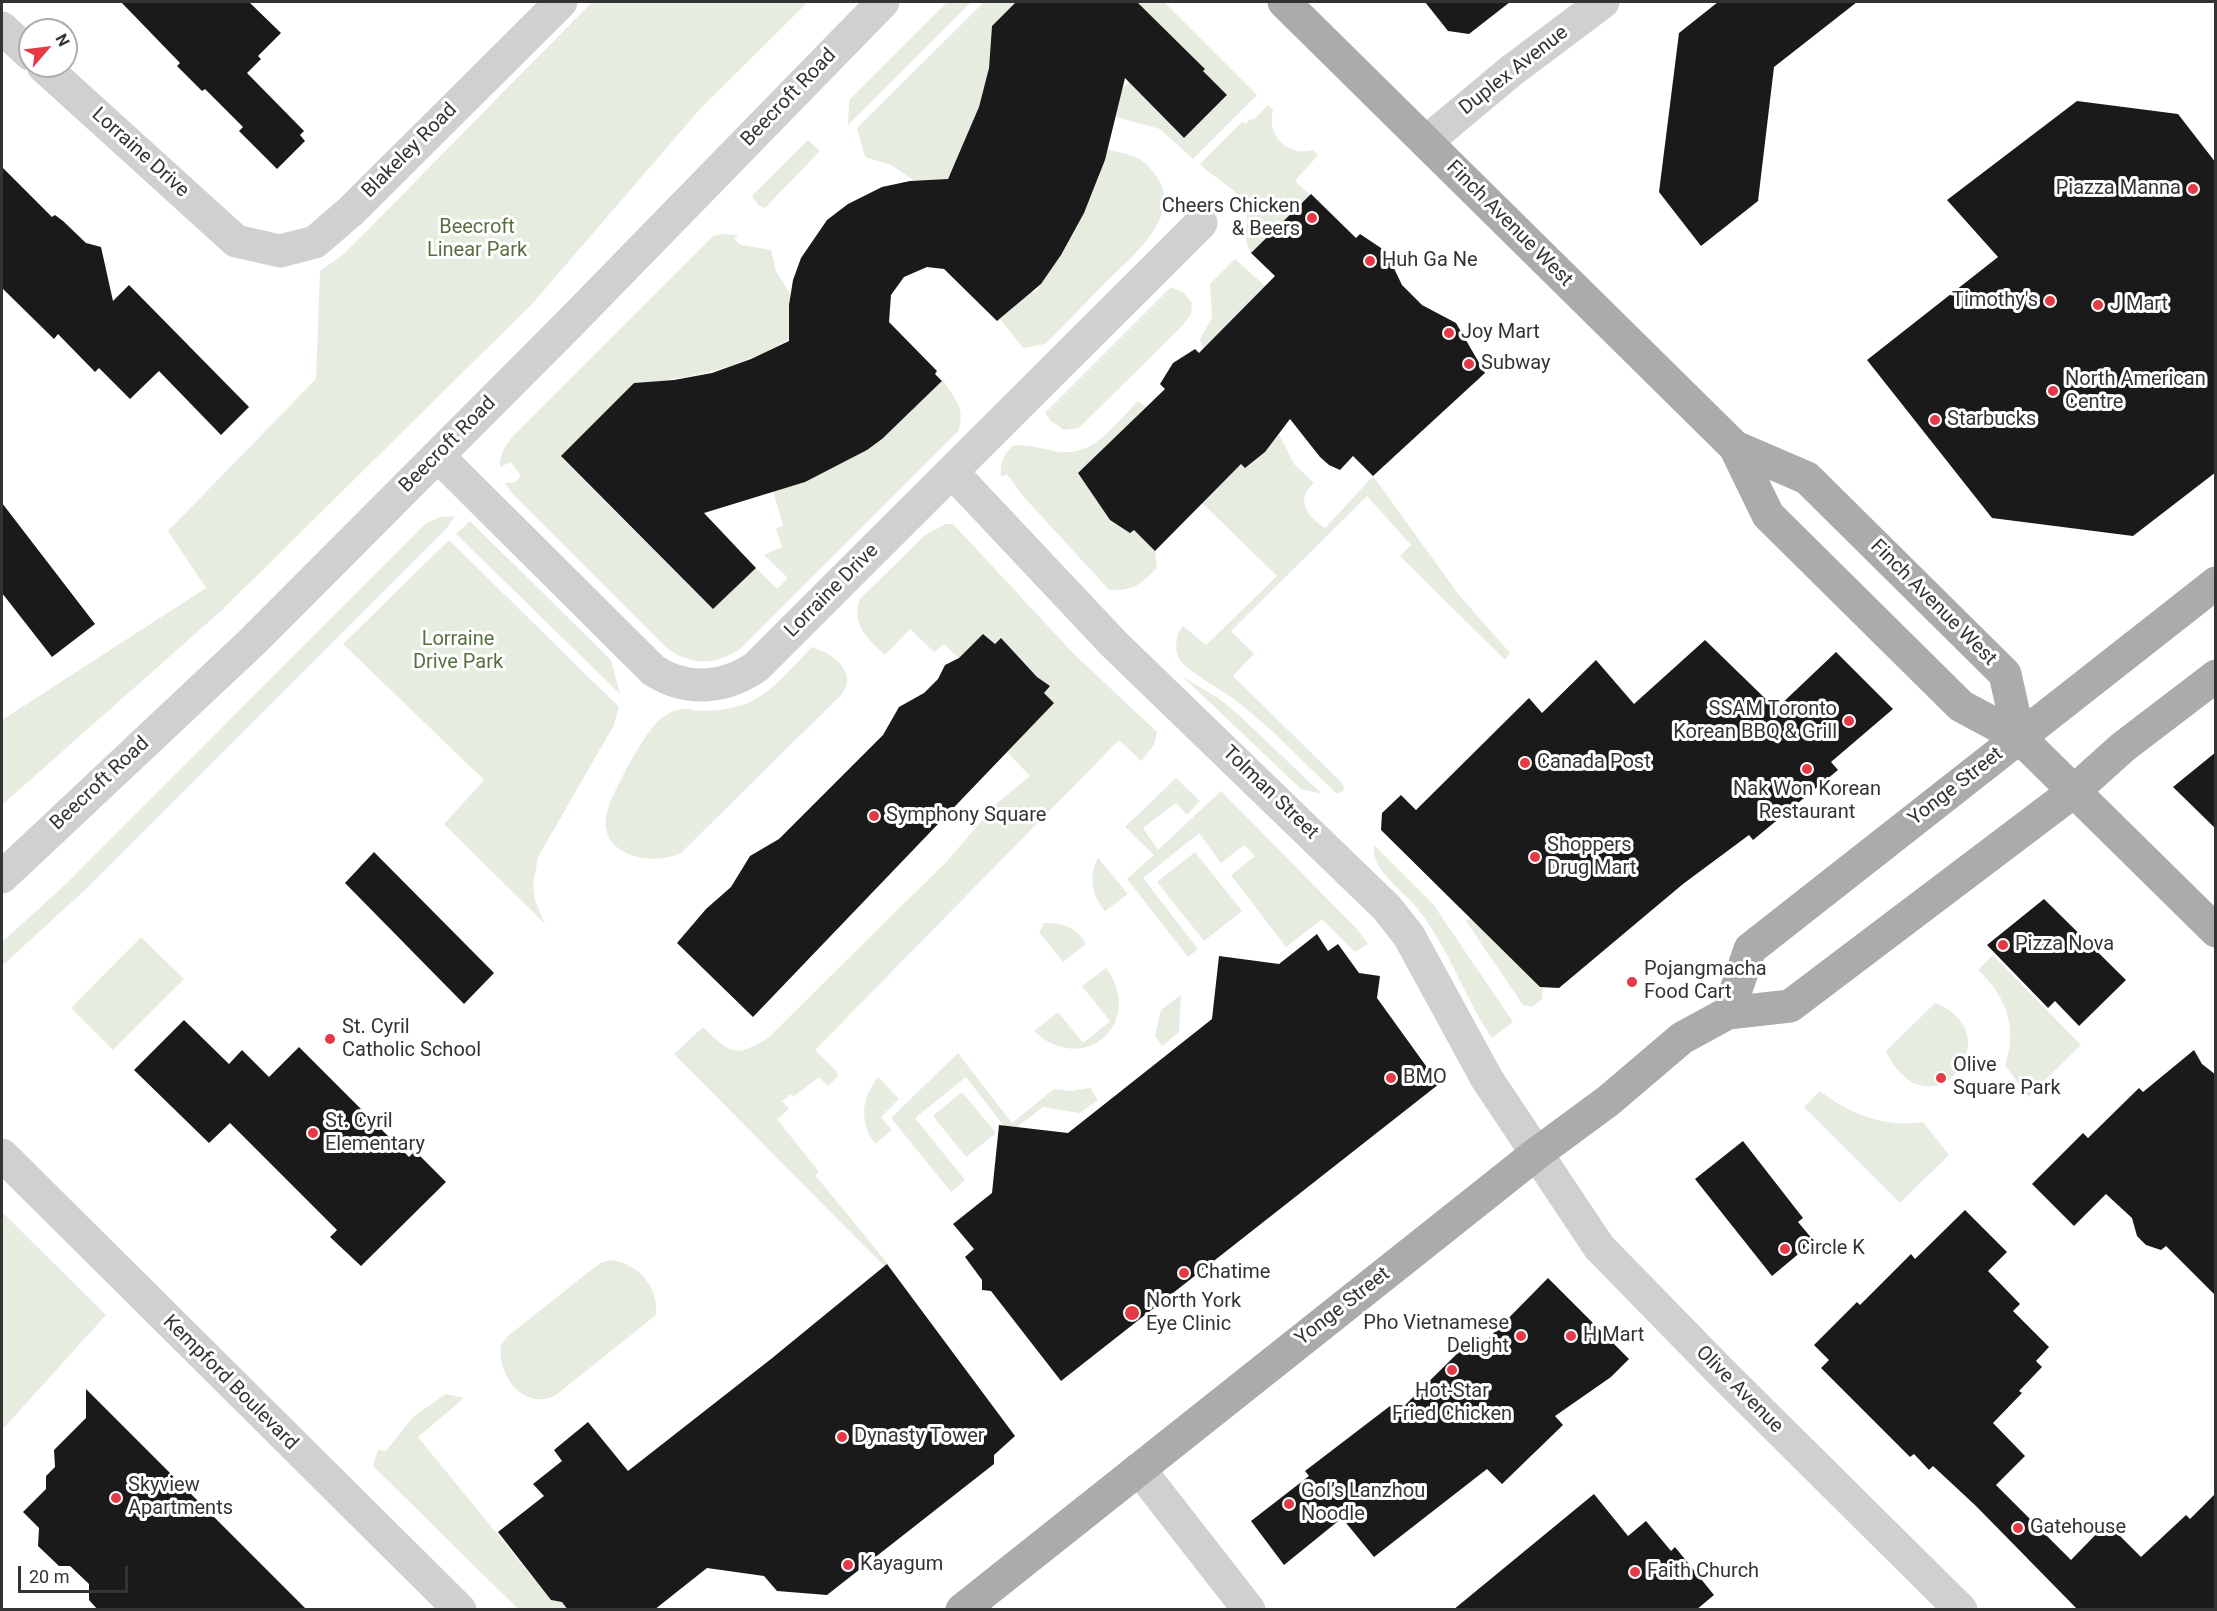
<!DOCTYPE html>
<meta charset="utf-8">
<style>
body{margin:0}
#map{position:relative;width:2217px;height:1611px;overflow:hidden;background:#fff;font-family:Roboto,sans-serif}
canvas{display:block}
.frame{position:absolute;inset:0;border:3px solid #333;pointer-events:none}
.north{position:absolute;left:18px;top:18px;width:60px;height:60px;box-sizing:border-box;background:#fff;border:2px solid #adadad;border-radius:50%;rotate:62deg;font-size:16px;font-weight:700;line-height:24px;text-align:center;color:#333}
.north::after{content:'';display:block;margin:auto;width:21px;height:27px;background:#e63946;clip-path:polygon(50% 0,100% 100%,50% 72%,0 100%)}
.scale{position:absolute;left:18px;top:1566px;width:110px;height:27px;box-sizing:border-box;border:3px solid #333;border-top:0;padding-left:8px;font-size:18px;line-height:21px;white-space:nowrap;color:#333;-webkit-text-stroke:4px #fff;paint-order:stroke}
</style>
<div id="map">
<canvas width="2217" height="1611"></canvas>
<div class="frame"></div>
<div class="north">N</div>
<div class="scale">20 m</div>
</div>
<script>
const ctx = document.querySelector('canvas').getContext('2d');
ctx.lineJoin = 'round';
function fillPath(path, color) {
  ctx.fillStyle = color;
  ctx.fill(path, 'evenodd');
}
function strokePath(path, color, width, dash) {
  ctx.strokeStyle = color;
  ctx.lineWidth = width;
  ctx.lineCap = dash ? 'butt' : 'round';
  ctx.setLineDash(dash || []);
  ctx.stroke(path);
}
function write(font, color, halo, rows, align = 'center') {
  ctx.font = font + ' Roboto,sans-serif';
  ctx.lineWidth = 6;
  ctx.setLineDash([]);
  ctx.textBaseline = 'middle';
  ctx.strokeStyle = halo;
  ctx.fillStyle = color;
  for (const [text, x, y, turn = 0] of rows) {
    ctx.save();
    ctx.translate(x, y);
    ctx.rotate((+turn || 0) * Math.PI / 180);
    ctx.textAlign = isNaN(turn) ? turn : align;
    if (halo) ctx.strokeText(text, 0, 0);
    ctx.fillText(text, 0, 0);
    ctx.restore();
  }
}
const green = new Path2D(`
 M592,2H808L700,109L532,304L222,610L2,805V720L206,588L168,531L316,379L320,271L344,254Z
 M947,2H971L848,125L849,100Z
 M984,2H1016L992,26L988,73L979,107L973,125L946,181L913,180L891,165L865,157L857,128Z
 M1137,2H1164L1257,95L1193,159L1160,129L1116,117L1121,90L1129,82L1184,138L1227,96L1203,71L1205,69Z
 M1268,105L1273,110C1266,136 1288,157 1313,150L1318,155L1295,181L1310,195L1251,254C1249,248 1245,241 1246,235C1246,229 1248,223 1247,216C1244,189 1217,182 1200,164L1242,122L1245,124L1251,119L1253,120Z
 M808,140L820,151L765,208L758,205L752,196Z
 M1108,150C1132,155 1142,155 1157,177C1184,217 1129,259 1103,285C1084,305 1065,324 1045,344L1023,348L1000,319L1013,308L1028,288L1035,293C1066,249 1092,203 1108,150Z
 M722,234L738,235L734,239L741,245L771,250L776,271L790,294V339C741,367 690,380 634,383L562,458L713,609L756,568L777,589L788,578L764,555L782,547L776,529L783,525L773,491L867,450L882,439L943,380C955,401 965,404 959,430L741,648C717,665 694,666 669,650L511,492L505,483L515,482L521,476L511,462L500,467C499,454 506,445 514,435L713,236Z
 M1235,259L1265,286L1203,350L1200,339L1212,318L1210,284Z
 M1171,287L1184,293L1192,303L1191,314L1182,326L1079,428L1064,430L1051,421L1045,413Z
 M1138,401L1146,407L1078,474L1155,551L1157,568C1139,585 1135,591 1109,590L1023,496L1007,474L1001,477C1000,463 1003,457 1012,446C1031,443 1045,451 1063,452C1095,455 1118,421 1138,401Z
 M1279,434L1294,464L1314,483C1294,500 1308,517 1325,528L1373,476L1459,595L1510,653L1505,660L1400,556L1411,545L1367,496L1231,631L1254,654L1233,676L1343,784L1344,790L1337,794C1305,764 1274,730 1239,703C1226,692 1188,672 1180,660C1174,651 1175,634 1183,626L1206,645L1277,576L1201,502L1241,464L1245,467L1265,452Z
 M455,516L447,528L87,888L2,966V942L67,883L425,524L440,517Z
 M470,521L611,660L620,694L456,534Z
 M946,524H953L1074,654L1157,732L1154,745L1141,761L1119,740L815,1050L837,1072L838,1076L828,1086L819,1077L793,1097L791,1094L782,1101L789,1109L777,1119L819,1172L815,1175L888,1264L884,1266L674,1054L703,1027C730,1053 734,1059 768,1038L948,860L996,804L1030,776L1007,752L1053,703L1044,693L1050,686L1037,677L1001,639L995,644L983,634L959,658L944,644L934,652L910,629L885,655C867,638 851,625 860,599L925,535Z
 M449,540L619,707L614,725L538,857L533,886L535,900L545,924L444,824L484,780L343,644Z
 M812,647C832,653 860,673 841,695L681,853C650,868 593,854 608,809C614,789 643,736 658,721C663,716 675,709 682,709C688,708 695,711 700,711C717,711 740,708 754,700C776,688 794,665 812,647Z
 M1182,676L1221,700L1241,717L1322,794L1301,789Z
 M1176,778L1200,801L1187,815L1176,803L1143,828L1158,850L1221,791L1357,929L1368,944L1355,952L1322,919L1286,947L1231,875L1255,856L1244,845L1221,863L1199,833L1143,878L1198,949L1188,957L1127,879L1154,855L1125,827Z
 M1374,845L1433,904L1513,1022L1492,1038C1464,997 1449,948 1417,908C1403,890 1371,871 1374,845Z
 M1195,852L1242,911L1204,941L1157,882Z
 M1098,858L1128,894L1105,911C1092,896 1088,876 1098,858Z
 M1470,918L1543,987L1542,999L1532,1007L1523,1005L1466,921Z
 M1044,923C1062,922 1078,928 1086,944L1063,962L1039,932Z
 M141,937L184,979L113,1050L71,1008Z
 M1993,955L2081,1045L2028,1097L2005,1065C2018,1027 2006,996 1978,970Z
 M1106,968C1145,1020 1088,1076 1037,1034L1034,1031L1058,1012L1083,1043L1110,1021L1082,986Z
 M1181,995L1179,1032L1162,1046L1155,1036L1161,1010Z
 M1935,1003C2016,1035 1928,1141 1886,1051Z
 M958,1053L1012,1123L1054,1089L1072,1091L1090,1088L1098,1100L1080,1113L1043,1107L1017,1127L1004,1126L966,1077L915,1118L965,1180L951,1192L891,1118Z
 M878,1077L899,1099L881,1117L892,1130L875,1144C859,1121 861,1099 878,1077Z
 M1820,1091C1849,1114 1886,1128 1923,1122L1949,1155L1900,1203L1804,1107Z
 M962,1092L996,1133L966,1157L933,1116Z
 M2,1212L106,1315L2,1430Z
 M611,1260C640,1265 658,1286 656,1315L556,1395C525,1412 496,1375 501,1345L508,1336L591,1270L601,1263Z
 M446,1394L464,1398L418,1437L551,1600L562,1602L568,1609H518L373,1466L378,1450L386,1451L414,1416Z`);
const building = new Path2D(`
 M121,2H249L281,33L258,56L261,59L247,73L304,131L300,135L305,141L277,169L239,131L243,127L205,89L202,91L177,66L180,63Z
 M1016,2H1137L1205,69L1203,71L1227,95L1184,138L1125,78L1105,160L1084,213L1061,255L1041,284L997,321L944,269L927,267L904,277L891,295L889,322L937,371L935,374L942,381L882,439L867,450L805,482L704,513L756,568L713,609L561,456L634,383L674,380L712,373L751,359L789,341V305L793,280L801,258L827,220L848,204L882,187L910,181L948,179L979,107L989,68L992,26Z
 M1425,2H1510L1469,34L1448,31Z
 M1718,2H1857L1774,67L1758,201L1701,246L1659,192L1679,33Z
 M2077,101L2178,114L2216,163V472L2133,536L1992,518L1867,360L1998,257L1947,200Z
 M2,167L52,217L55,215L63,221L86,243L101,247L113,301L129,285L249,407L221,435L159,371L130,399L99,368L95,372L58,334L54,339L2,288Z
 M1311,194L1356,238L1360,234L1381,248L1389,258L1402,285L1422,305L1456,323L1485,373L1373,476L1353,456L1340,470L1329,465L1320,457L1290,419L1265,452L1245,468L1241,464L1155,551L1134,530L1130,533L1110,520L1078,473L1165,389L1160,384L1173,363L1195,349L1199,353L1275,276L1251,253Z
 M2,503L95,624L52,657L2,593Z
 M983,634L995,644L1001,638L1037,677L1050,686L1044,693L1054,703L753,1017L677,943L706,909L731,887L750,856L779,839L883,735L899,707L924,693L938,679L945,665L959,658Z
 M1705,640L1776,709L1836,652L1893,709L1831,762L1838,770L1753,840L1749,835L1683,884L1559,988L1540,987L1381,830L1382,813L1401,795L1416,810L1529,698L1542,713L1596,660L1634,704Z
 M2216,752V829L2173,787Z
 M374,852L494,973L464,1004L345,883Z
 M2044,899L2126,980L2079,1026L2055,1001L2048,1008L1987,945Z
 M1317,934L1328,951L1338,944L1359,973L1380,976L1377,998L1439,1084L1061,1381L991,1291L982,1290V1280L965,1257L974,1249L953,1224L992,1193L999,1125L1068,1133L1212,1019L1219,956L1279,964Z
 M184,1020L229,1064L242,1050L269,1077L299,1047L409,1157L415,1151L446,1182L361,1266L330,1237L337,1230L230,1123L209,1143L134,1070Z
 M2194,1050L2202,1064L2216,1075V1296L2166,1246L2161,1250L2146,1245L2137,1236L2132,1218L2106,1194L2074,1226L2032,1184L2083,1133L2088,1138L2139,1088L2143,1092Z
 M1743,1141L1803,1218L1798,1222L1814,1241L1772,1276L1695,1179Z
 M1965,1210L2007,1252L1988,1271L2020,1304L2013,1311L2049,1347L2036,1361L2042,1367L2019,1391L2022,1393L1993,1423L2025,1456L1996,1485L2071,1560L2107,1523L2141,1557L2186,1515L2190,1519L2216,1493V1610H2078L1976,1506L1933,1466L1929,1470L1914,1454L1910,1457L1821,1368L1829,1360L1814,1345L1857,1302L1860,1305L1911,1254L1915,1259Z
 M887,1264L1015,1436L994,1455V1464L827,1595L777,1591L764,1576L707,1568L654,1610H568L562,1602L551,1600L498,1532L544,1496L533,1484L562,1461L554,1450L588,1422L628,1471L771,1359Z
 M1548,1278L1629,1359L1611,1377L1555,1416L1563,1425L1502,1484L1487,1469L1374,1557L1342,1518L1284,1565L1251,1521L1309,1476L1305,1471L1390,1406L1396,1414L1475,1336L1483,1344Z
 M86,1389L307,1610H98L89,1600V1584L70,1566H59L38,1546L39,1528L23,1512L46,1489V1476L55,1467L54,1450L86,1418Z
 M1594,1494L1628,1536L1646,1521L1671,1551L1675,1547L1714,1595L1696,1610H1453Z`);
const minor = new Path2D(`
 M2,28L30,54
 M43,66L236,241L280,251L315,242L351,211L561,2
 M1426,142L1511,71L1603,2
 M438,456L653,670C686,692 724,689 756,667L1201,223
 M952,472L1114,644L1387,908L1409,936L1487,1079L1599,1247L1720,1371L1961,1610
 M2,877L253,641L571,322L883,2
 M2,1155L460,1610
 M1139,1469L1249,1610`);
const major = new Path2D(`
 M1284,2L1735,447L1768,515L1961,706L2019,737L2216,931
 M1735,447L1807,478L2005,674L2019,737
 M1728,1013L1750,949L2216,583
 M962,1610L1536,1154L1608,1101L1682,1038L1728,1013L1790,1006L2073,792L2123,747L2216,676`);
const markers = [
 [2193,189,6,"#e63946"],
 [1312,218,6,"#e63946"],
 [1370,261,6,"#e63946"],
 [2050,301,6,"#e63946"],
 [2098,305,6,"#e63946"],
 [1449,333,6,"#e63946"],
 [1469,364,6,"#e63946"],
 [2053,391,6,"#e63946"],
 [1935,420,6,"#e63946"],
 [1849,721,6,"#e63946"],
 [1525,763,6,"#e63946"],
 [1807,769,6,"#e63946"],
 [874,816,6,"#e63946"],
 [1535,857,6,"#e63946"],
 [2003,945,6,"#e63946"],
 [1632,982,6,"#e63946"],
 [330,1039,6,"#e63946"],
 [1391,1078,6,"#e63946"],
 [1941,1078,6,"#e63946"],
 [313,1133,6,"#e63946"],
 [1785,1249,6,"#e63946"],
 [1184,1273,6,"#e63946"],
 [1132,1313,8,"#e63946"],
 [1521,1336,6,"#e63946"],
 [1571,1336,6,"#e63946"],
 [1452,1370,6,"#e63946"],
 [842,1437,6,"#e63946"],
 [116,1498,6,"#e63946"],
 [1289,1504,6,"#e63946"],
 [2018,1528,6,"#e63946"],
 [848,1565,6,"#e63946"],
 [1635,1572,6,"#e63946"]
];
const streetNames = [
 ["Duplex Avenue",1514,71,-38],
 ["Beecroft Road",789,98,-46],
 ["Blakeley Road",410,151,-45],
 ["Lorraine Drive",140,153,42],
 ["Finch Avenue West",1509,224,45],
 ["Beecroft Road",448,445,-45],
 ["Lorraine Drive",832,591,-45],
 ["Finch Avenue West",1933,603,45],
 ["Beecroft Road",100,784,-43],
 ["Yonge Street",1956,787,-38],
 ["Tolman Street",1270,793,44],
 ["Yonge Street",1343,1307,-38],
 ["Kempford Boulevard",230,1383,45],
 ["Olive Avenue",1739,1390,45]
];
const poiNames = [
 ["Piazza Manna",2181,189,"right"],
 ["Cheers Chicken",1300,207,"right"],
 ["& Beers",1300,230,"right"],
 ["Huh Ga Ne",1382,261],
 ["Timothy's",2038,301,"right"],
 ["J Mart",2110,305],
 ["Joy Mart",1461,333],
 ["Subway",1481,364],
 ["North American",2065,380],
 ["Centre",2065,403],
 ["Starbucks",1947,420],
 ["SSAM Toronto",1837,710,"right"],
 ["Korean BBQ & Grill",1837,733,"right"],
 ["Canada Post",1537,763],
 ["Nak Won Korean",1807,790,"center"],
 ["Restaurant",1807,813,"center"],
 ["Symphony Square",886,816],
 ["Shoppers",1547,846],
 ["Drug Mart",1547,869],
 ["Pizza Nova",2015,945],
 ["Pojangmacha",1644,970],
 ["Food Cart",1644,993],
 ["St. Cyril",342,1028],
 ["Catholic School",342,1051],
 ["Olive",1953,1066],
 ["Square Park",1953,1089],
 ["BMO",1403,1078],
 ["St. Cyril",325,1122],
 ["Elementary",325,1145],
 ["Circle K",1797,1249],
 ["Chatime",1196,1273],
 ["North York",1146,1302],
 ["Eye Clinic",1146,1325],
 ["Pho Vietnamese",1509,1324,"right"],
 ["Delight",1509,1347,"right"],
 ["H Mart",1583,1336],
 ["Hot-Star",1452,1392,"center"],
 ["Fried Chicken",1452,1415,"center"],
 ["Dynasty Tower",854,1437],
 ["Skyview",128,1486],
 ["Apartments",128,1509],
 ["Gol’s Lanzhou",1301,1492],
 ["Noodle",1301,1515],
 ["Gatehouse",2030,1528],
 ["Kayagum",860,1565],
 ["Faith Church",1647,1572]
];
const parkNames = [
 ["Beecroft",477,228],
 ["Linear Park",477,251],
 ["Lorraine",458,640],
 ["Drive Park",458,663]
];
fillPath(green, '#e6ecdf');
fillPath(building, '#1a1a1a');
strokePath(minor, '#d0d0d0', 33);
strokePath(major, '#ababab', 33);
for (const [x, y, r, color] of markers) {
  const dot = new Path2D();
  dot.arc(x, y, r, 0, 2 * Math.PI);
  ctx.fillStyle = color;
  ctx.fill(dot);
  strokePath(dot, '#fff', 2);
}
write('20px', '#333', '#fff', streetNames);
write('20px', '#333', '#fff', poiNames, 'left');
write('20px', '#56703f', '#fff', parkNames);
</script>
